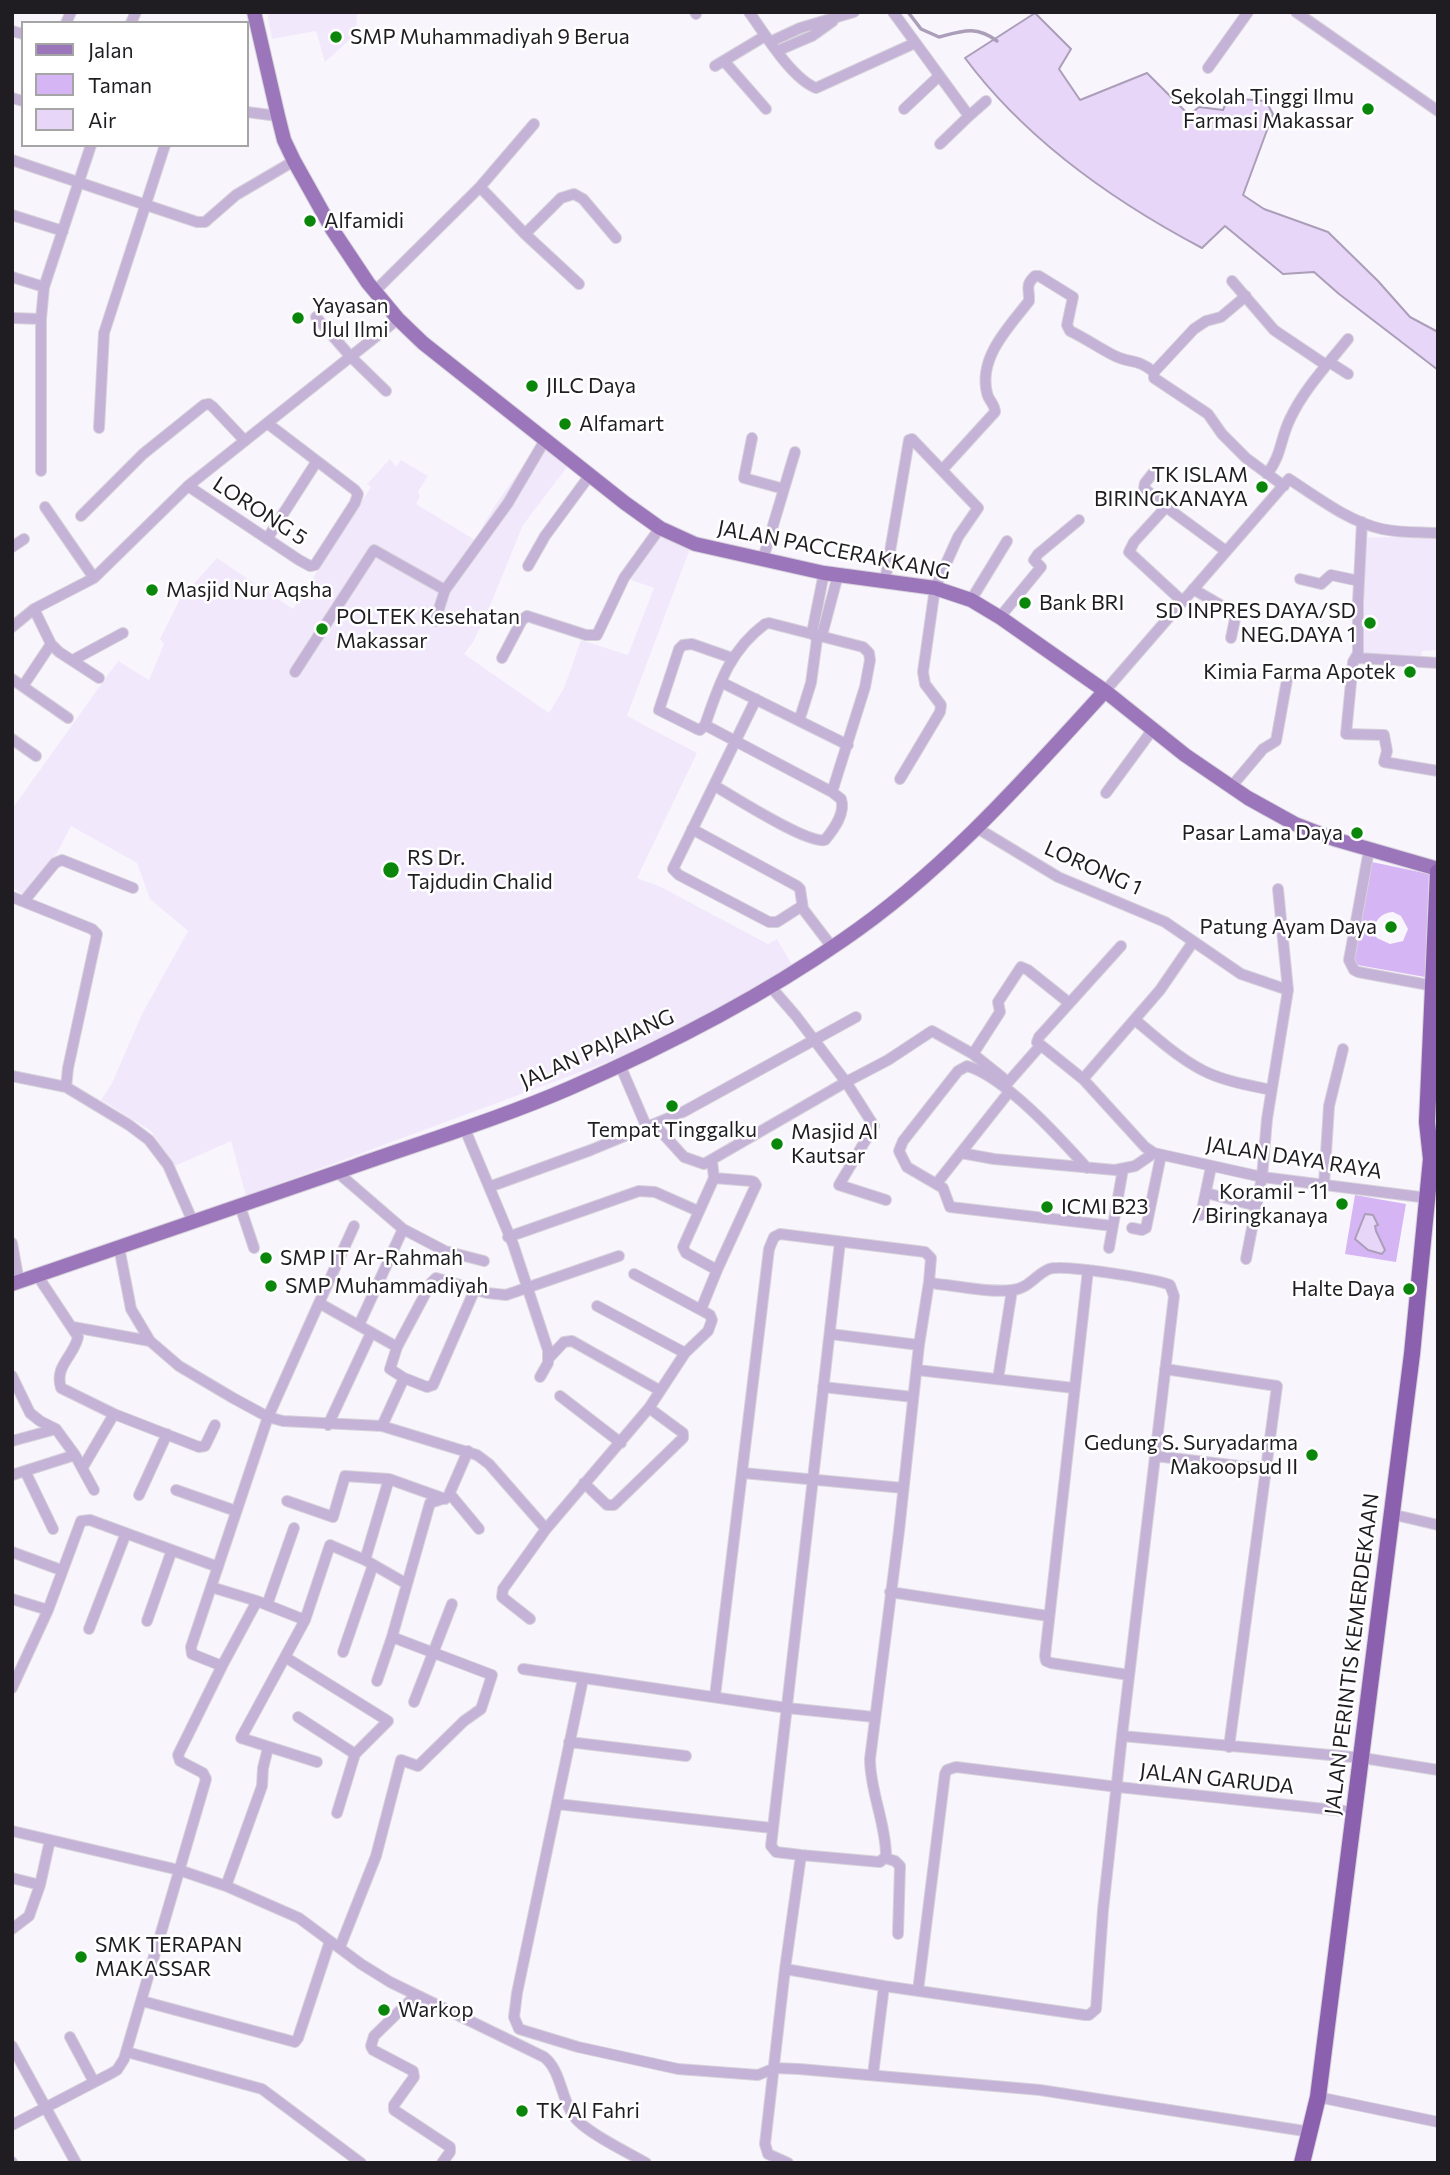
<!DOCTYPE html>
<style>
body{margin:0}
#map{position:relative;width:1450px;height:2175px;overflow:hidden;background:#f9f5fd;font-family:Commissioner,sans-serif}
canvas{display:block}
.frame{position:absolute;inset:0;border:14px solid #1f1d21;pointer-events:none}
.legend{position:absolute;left:21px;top:21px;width:228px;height:126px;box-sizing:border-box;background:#fff;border:2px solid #a5a5a6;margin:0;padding:9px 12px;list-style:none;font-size:21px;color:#1f1d21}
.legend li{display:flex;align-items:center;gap:14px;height:35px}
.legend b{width:35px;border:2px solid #a5a5a6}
</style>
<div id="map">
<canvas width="1450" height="2175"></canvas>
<div class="frame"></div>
<ul class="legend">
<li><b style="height:9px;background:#9b76ba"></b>Jalan</li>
<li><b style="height:19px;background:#d6b5f4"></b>Taman</li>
<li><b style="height:19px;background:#e7d6f8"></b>Air</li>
</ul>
</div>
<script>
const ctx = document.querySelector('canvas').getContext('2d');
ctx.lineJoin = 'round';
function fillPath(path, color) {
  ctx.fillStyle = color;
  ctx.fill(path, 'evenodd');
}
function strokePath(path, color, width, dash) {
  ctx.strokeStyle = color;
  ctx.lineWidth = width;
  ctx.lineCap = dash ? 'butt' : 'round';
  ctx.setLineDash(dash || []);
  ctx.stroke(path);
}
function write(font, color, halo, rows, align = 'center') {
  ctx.font = font + ' Commissioner,sans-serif';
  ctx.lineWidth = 5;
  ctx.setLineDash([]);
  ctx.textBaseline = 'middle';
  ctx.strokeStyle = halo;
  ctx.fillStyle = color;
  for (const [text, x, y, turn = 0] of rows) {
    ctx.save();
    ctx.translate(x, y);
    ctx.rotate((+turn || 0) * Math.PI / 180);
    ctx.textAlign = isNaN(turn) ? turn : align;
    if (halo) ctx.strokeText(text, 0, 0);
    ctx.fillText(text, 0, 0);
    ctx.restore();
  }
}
const built = new Path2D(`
 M267,12H357L356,34L325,62L316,31L272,39Z
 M539,443L567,467L523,525L485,618L473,642L464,654L549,713L564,688L581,640L628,655L654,588L631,580L658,536L690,549L627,716L697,753L637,878L661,887L768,944L777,939L792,965L705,1016L613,1060L246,1196L231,1141L175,1166L151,1131L101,1100L112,1083L142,1014L188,931L150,899L137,863L71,826L57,853L23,895L12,887V809L118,661L149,680L164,644L160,639L180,599L217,558L293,609L371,487L367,484L390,459L396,467L401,460L428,476L418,492L420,496L416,504L475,540L494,507Z
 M1438,535V650L1422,651L1420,663L1359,662L1363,538Z`);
const green = new Path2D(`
 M1372,862L1429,874L1425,977L1352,964ZM1393,912L1401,916L1408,929L1403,941L1390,944L1377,938L1373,931C1376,919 1381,913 1393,912Z
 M1355,1195L1406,1204L1396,1262L1345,1254Z`);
const water = new Path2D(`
 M1035,13L1071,49L1059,69L1080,100L1147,73L1189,115L1199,107L1223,110L1228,98L1266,101L1273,114L1243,195L1264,209L1328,232L1378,281L1410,317L1438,332V370L1339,294L1314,272L1283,274L1225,226L1202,248C1113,201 1026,140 965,58Z
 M1365,1214L1373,1215L1378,1225L1375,1226L1376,1231L1385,1250L1382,1254L1368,1250L1355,1239Z`);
const stream = new Path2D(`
 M908,12L921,29L939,37C962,31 976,25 997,41`);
const minor = new Path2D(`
 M695,12L696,14
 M749,12C765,34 791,78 816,88L915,43
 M893,12L969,116L940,144
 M1296,12L1438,111
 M66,23L71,12
 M131,23L136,12
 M12,31L23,34
 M770,42L800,28L854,12
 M777,51L812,36L833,21
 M724,61L766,109
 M715,66L765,36
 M1208,68L1248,12
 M12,98L23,101
 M904,109L938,77
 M247,112L278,116
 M969,116L986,101
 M12,160L197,222H205L236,195L294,161
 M480,187L525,234L579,284
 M12,215L63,231
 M525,234L561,198L574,194L583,199L616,238
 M12,277L44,287
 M1232,281L1274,330L1326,365
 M374,292L480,187L534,124
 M316,317L351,357L386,391
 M12,318L41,319
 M1329,362L1348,374
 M1154,372L1194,329L1206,321L1221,317L1246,296
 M99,428L104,333L165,145
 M752,438L744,478L784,489
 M943,469L995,412C995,404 988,400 987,393C978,357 1010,326 1029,301C1030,290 1024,286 1035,276H1039L1073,297L1067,325L1070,331C1085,338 1099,348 1113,355C1130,364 1137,358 1154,372V378L1208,414L1222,434L1246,458L1284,486
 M41,471V319L44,287L91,145
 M1153,473L1145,483L1144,488L1166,507L1226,551
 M1267,474C1282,455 1280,439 1290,419C1304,389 1328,364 1348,339
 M188,486L299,560L310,566L315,565L355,503L358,494L355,490L267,423
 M45,507L94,578
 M1166,507L1134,542L1129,552L1182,601
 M81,516L143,454L204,405L209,404L213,407L245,441
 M1362,522L1358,602V658L1438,663
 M267,539L317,461
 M12,547L24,539
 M763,559L795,452
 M528,566L545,536L590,475
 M824,573L812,633L817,639L822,635L838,575
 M1300,579L1321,584L1331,575L1359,581
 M885,581L909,440L912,439L978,508L958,537L935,588L923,672L925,684L941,705L940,712L900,779
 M1193,589L1236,614L1231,638
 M971,600L1007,541
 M34,609L51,644L59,652L99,678
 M1000,617L1041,567L1034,560L1038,554L1079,520
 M435,621L445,590
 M12,627L34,609L94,578L188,486L398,319
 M1357,655L1353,662L1346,734L1384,735L1387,751L1384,762L1438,771
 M502,658L522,620L527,616L586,635H597L624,578L660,528
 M73,660L123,633
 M295,672L374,550L445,590L508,503L545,440
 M12,679L68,718
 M721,682L848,745
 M23,686L51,644
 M1105,691L1289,479C1317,497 1349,522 1382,529C1400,533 1419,532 1438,533
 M756,699L673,869L679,875L769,922H777L802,906
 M799,721L811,683L817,639
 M705,725C719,685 729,651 765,624L769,623L863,647L869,653L870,660L865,687L832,792
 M12,739L36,756
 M715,786C734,797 807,844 825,840C834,829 846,813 841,799L832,792L705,725L700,730L697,729L659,710L679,649L683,645L692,644L732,658
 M1231,787L1263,749L1276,741L1287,680
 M1106,793L1153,729
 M977,828L1058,877L1165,922L1241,974L1288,990
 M692,829L797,886L800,889L803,909L832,947
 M1369,850L1349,960L1354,970L1358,972L1434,986
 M12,897L92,929L97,934L68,1068L66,1087L129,1125L149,1140L168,1165L193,1222
 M24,901L55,863L62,860L133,888
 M1121,946L1039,1037L1037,1042L1083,1079L1145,1147L1154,1153L1262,1177L1428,1198
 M770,986L796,1016L846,1082L888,1060L932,1031L973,1054L1003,1078
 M1135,1020C1156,1037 1177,1057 1202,1070C1223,1081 1248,1085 1271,1090
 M973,1054L1000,1012L998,1002L1021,967L1028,970L1068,1002
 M620,1065L647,1128
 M12,1076L66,1087
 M1083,1079L1160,990L1193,942
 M1004,1087L1040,1046
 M655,1125L684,1157L704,1164L846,1082L874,1126L839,1185L886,1200
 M464,1127L513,1244L548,1350V1363L540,1377
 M961,1153L994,1159L1115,1170L1135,1166L1154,1153
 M1087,1168C1060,1138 1005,1077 967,1066L958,1071L903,1141L899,1151L907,1167L943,1188L950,1207L1113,1226
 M337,1172L403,1229L359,1325
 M714,1178L751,1181L754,1182L756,1185L717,1270
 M937,1183L1009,1092
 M1324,1184L1329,1106L1343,1049
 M489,1187L591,1150L683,1112L856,1017
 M1206,1193L1257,1206
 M240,1206L254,1248
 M1201,1215L1211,1167
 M354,1226L319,1303L397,1347L431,1283L436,1278L487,1293L506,1295L619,1256
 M1132,1228L1142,1230L1146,1228L1161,1155
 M403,1229L445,1251L484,1261
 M508,1237L639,1191L655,1192L698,1211
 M12,1243L19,1282
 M119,1247L131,1309L150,1341L179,1366L233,1398L268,1417L283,1421L382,1426L477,1455L489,1464L546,1529
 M1109,1248L1123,1169
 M1246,1259L1262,1177L1267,1119L1288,990L1278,889
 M1088,1270L1045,1656L1046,1661L1051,1663L1129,1675
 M634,1274L701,1310
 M37,1275L78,1337C74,1356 54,1366 61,1388L114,1414L199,1447L205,1446L215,1425
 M597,1306L685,1353
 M73,1327L150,1341
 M830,1334L919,1345
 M397,1347L390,1369L404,1378
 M549,1358L564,1342L572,1341L659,1390
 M1165,1369L1277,1386L1229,1747
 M917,1370L1074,1388
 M12,1376L30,1413L40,1421L56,1429L75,1455L94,1490
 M998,1379L1012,1290
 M823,1387L913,1397
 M560,1396L621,1443
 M328,1425L371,1333
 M382,1426L404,1378L427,1387L433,1385L475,1289
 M12,1441L56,1429
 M1155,1456L1265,1469
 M83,1467L114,1414
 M25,1471L53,1529
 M743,1473L903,1488
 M12,1475L75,1455
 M584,1483L607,1505H614L683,1438V1433L649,1408
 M176,1490L236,1511
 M450,1494L479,1529
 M139,1495L167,1434
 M287,1501L333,1517L345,1476L389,1479
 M1391,1514L1438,1525
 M12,1552L61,1570
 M365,1560L389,1479L445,1499
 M211,1587L257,1601L305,1620L285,1657L388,1721L355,1754L298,1717
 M890,1592L1048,1616
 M12,1599L48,1610
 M267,1605L294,1528
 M530,1619L502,1597L503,1589L546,1529L649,1408L685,1353L708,1331L712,1320L710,1315L701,1310L702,1307L717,1270L686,1253L683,1247L714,1178L712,1161
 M305,1620L330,1545L365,1560L407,1584
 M147,1621L172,1550
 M89,1629L126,1533
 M343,1652L373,1565
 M285,1657L241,1738L317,1762
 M222,1666L192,1654L191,1647L268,1417L319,1303
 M523,1669L787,1708L874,1717
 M583,1679L517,1993L514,2017L519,2029L578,2047L678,2069L758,2075L775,2068L799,2069L1040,2090L1311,2132
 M377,1681L392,1637
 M12,1688L48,1610L81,1521L90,1520L218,1567
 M715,1696L769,1249L774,1237L780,1234L925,1252L931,1258L929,1282L937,1284C961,1286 988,1293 1012,1290C1028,1289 1035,1275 1049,1269C1062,1264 1156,1279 1170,1285L1174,1296L1122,1736L1103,1910L1096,2009L1089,2015H1085L884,1986L873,2075
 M414,1702L452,1604
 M1122,1736L1363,1758L1438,1770
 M569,1742L686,1756
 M557,1804L772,1828
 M337,1813L355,1754
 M12,1831L179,1870L226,1886L299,1918L361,1964L390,1982L544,2057C561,2070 561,2098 573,2115C583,2131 627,2152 646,2163
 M801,1855L880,1862L886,1856C886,1823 870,1792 870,1759L899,1531L919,1345L929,1282
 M885,1858L895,1861L900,1866L898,1934
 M12,1878L40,1885L50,1840
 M226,1886L262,1786L263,1768L268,1748
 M12,1929L29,1916L40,1885
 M340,1947L376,1856L401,1760L418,1766L464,1721L481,1709L492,1675L392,1637L430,1503L448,1497L468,1451
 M785,1969L801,1855L776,1852L771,1846L840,1242
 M918,1991L945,1774L947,1770L956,1767L1118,1787L1354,1812
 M416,1995L374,2036L371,2046L373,2050L413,2071L414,2077L394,2105V2110L450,2147V2152L442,2163
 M142,2001L295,2042L298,2038L330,1941
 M70,2037L94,2082
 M12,2046L76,2163
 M127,2052L262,2089L361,2163
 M1318,2097L1438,2122
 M12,2125L110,2074L117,2070L124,2059L206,1779L203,1773L180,1761L178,1755L222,1666L257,1601
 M12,2162V2163
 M788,2163L768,2154L765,2144L785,1969L884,1986`);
const major = new Path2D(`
 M254,12L278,116L284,140L294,161L332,229L368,283L398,319L423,343L625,503L660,528L695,544L824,573L935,588L971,600L1001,618L1105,691L1185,755L1248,798L1295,824L1334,839L1438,869
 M12,1284C126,1245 241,1205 355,1166C426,1141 501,1118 570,1088C664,1047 758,999 843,940C943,872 1024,780 1105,691`);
const highway = new Path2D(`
 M1302,2163L1318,2097L1412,1354L1431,1159L1427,1122L1438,872`);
const markers = [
 [336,37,7,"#0a870b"],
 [1368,109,7,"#0a870b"],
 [310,221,7,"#0a870b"],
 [298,318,7,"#0a870b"],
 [532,386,7,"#0a870b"],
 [565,424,7,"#0a870b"],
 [1262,487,7,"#0a870b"],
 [152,590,7,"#0a870b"],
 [1025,603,7,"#0a870b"],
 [1370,623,7,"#0a870b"],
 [322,629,7,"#0a870b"],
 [1410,672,7,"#0a870b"],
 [1357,833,7,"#0a870b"],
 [391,870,9,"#0a870b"],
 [1391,927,7,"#0a870b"],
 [672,1106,7,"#0a870b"],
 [777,1144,7,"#0a870b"],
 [1342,1204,7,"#0a870b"],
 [1047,1207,7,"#0a870b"],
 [266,1258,7,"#0a870b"],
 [271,1286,7,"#0a870b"],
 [1409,1289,7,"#0a870b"],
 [1312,1455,7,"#0a870b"],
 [81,1957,7,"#0a870b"],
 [384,2010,7,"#0a870b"],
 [522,2111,7,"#0a870b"]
];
const poiNames = [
 ["SMP Muhammadiyah 9 Berua",350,37],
 ["Sekolah Tinggi Ilmu",1354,97,"right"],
 ["Farmasi Makassar",1354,121,"right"],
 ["Alfamidi",324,221],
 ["Yayasan",312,306],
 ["Ulul Ilmi",312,330],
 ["JILC Daya",546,386],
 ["Alfamart",579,424],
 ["TK ISLAM",1248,475,"right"],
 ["BIRINGKANAYA",1248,499,"right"],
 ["Masjid Nur Aqsha",166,590],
 ["Bank BRI",1039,603],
 ["SD INPRES DAYA/SD",1356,611,"right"],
 ["NEG.DAYA 1",1356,635,"right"],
 ["POLTEK Kesehatan",336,617],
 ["Makassar",336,641],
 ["Kimia Farma Apotek",1396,672,"right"],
 ["Pasar Lama Daya",1343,833,"right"],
 ["RS Dr.",407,858],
 ["Tajdudin Chalid",407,882],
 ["Patung Ayam Daya",1377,927,"right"],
 ["Tempat Tinggalku",672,1130,"center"],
 ["Masjid Al",791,1132],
 ["Kautsar",791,1156],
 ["Koramil - 11",1328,1192,"right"],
 ["/ Biringkanaya",1328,1216,"right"],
 ["ICMI B23",1061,1207],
 ["SMP IT Ar-Rahmah",280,1258],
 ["SMP Muhammadiyah",285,1286],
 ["Halte Daya",1395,1289,"right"],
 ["Gedung S. Suryadarma",1298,1443,"right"],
 ["Makoopsud II",1298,1467,"right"],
 ["SMK TERAPAN",95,1945],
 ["MAKASSAR",95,1969],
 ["Warkop",398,2010],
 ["TK Al Fahri",536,2111]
];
const streetNames = [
 ["LORONG 5",260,511,33],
 ["JALAN PACCERAKKANG",834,550,11],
 ["LORONG 1",1093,868,24],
 ["JALAN PAJAIANG",597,1049,-24],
 ["JALAN DAYA RAYA",1294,1158,9],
 ["JALAN PERINTIS KEMERDEKAAN",1352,1654,-83],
 ["JALAN GARUDA",1217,1779,6]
];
fillPath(built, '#f2e8fc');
fillPath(green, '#d6b5f4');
fillPath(water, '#e7d6f8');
strokePath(water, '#ab9eb8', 2);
strokePath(stream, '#ab9eb8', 3.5);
strokePath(minor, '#d6d2da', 12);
strokePath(major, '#d6d2da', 16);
strokePath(highway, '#d6d2da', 18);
strokePath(minor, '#c5b2d7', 10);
strokePath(major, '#9b76ba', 14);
strokePath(highway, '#8b60ae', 16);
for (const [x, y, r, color] of markers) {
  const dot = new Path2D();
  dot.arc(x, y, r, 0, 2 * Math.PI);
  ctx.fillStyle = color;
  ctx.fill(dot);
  strokePath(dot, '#fff', 2.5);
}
write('21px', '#1f1d21', '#fff', poiNames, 'left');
write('21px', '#1f1d21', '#fff', streetNames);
</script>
